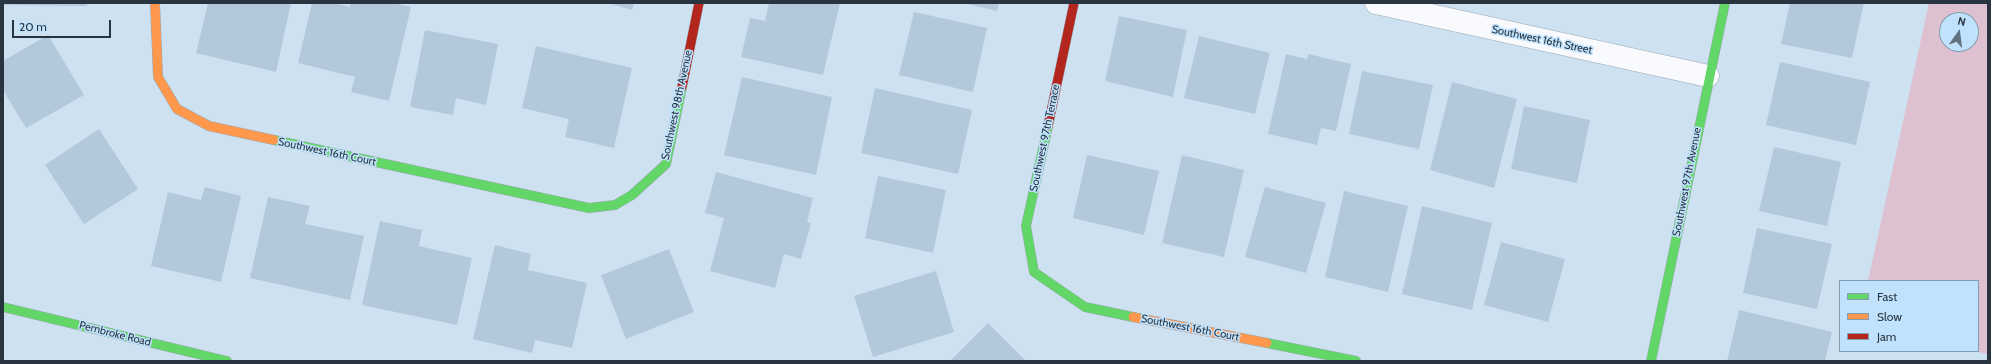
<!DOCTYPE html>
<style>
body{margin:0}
#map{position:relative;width:1991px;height:364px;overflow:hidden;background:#cee1f0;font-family:Cabin,sans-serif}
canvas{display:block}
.frame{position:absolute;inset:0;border:4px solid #283540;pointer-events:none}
.legend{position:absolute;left:1839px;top:280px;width:140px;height:72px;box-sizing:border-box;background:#c1e2fd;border:1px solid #849db1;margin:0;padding:5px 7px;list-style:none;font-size:12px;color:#283540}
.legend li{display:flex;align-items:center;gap:8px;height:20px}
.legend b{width:20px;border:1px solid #849db1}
.north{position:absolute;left:1939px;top:12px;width:40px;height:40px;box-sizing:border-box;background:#c1e2fd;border:1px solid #849db1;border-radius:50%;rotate:14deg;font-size:11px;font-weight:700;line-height:16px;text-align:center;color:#283540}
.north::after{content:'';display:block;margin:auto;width:14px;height:18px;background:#62717e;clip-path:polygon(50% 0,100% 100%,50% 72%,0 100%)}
.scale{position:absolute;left:12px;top:20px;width:99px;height:18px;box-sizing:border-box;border:2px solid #283540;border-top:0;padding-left:5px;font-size:12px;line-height:14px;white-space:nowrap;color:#283540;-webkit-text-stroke:3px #c1e2fd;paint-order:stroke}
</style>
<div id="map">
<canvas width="1991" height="364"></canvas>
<div class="frame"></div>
<ul class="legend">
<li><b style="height:5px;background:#63d668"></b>Fast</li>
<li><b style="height:5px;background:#ff974d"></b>Slow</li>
<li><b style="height:5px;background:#b3261e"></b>Jam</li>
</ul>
<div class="north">N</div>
<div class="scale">20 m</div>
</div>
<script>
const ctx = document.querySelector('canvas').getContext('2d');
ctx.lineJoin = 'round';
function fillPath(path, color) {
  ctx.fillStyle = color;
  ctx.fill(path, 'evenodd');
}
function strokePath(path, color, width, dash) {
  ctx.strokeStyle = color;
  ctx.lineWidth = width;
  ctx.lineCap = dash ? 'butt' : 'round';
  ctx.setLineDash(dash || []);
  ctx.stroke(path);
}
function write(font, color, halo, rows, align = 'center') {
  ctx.font = font + ' Cabin,sans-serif';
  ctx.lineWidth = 3;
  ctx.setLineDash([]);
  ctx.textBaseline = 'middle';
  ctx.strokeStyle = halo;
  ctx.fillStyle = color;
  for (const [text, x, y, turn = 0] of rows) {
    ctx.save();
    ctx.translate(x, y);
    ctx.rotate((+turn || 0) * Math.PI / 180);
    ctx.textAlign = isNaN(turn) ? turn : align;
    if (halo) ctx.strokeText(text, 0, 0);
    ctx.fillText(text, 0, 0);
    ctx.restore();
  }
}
const green = new Path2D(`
 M1929,3H1988V354L1973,351H1978V281H1868ZM1947,20H1971V44H1947Z`);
const building = new Path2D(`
 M3,3H87V6L3,5Z
 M208,3H291L276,72L196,53Z
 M312,3H334L350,7L351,3H394L411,7L389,101L351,92L355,77L298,63Z
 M608,3H634L632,10Z
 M769,3H840L823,75L741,57L750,18L765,21Z
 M964,3H999L997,11Z
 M1790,3H1864L1852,58L1781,44Z
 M914,12L987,28L973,92L899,75Z
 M1119,16L1187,30L1173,97L1105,81Z
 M425,30L498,44L486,105L456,98L453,115L410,107Z
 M48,35L84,95L26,128L3,90V61Z
 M1199,36L1270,53L1255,114L1184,98Z
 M536,46L632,68L614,148L565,137L569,119L522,108Z
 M1286,54L1307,59L1308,54L1351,64L1336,131L1321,128L1317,145L1268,134Z
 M1780,62L1870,82L1856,145L1766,125Z
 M1362,71L1433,85L1419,149L1349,134Z
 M742,77L832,97L816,175L724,155Z
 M1452,82L1517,99L1494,188L1430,170Z
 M875,88L972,110L958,174L861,153Z
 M1524,106L1590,120L1577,183L1511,169Z
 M99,129L138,189L84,224L45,165Z
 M1774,147L1841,162L1827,226L1759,211Z
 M1087,155L1159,171L1144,235L1073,218Z
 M1182,155L1244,170L1224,257L1162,243Z
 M716,172L813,198L807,222L811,223L801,259L784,254L775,288L710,271L724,218L705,213Z
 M878,176L946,190L933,253L865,238Z
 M205,187L241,196L221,282L151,266L168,192L201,200Z
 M1265,187L1326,203L1306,273L1245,257Z
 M1344,191L1408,206L1388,292L1325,277Z
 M268,197L310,206L305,224L364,236L350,300L250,278Z
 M1422,206L1492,223L1472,310L1402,294Z
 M380,221L422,230L419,246L472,258L457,325L362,305Z
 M1757,228L1832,244L1817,309L1743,293Z
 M1501,242L1565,259L1548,322L1484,305Z
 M495,245L531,254L528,270L587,283L572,348L535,340L532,353L473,339Z
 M669,249L694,312L626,339L601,275Z
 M936,271L954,332L873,357L854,296Z
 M1739,310L1832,332L1825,361H1727Z
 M988,323L1026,361H950Z`);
const street = new Path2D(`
 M1376,3L1708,76`);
const fast = new Path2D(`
 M1048,126L1026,226L1034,272L1085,307L1133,317
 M274,140L589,208L615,205L632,195L666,164L682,87
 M3,307L227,361
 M1267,343L1356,361
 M1651,361L1725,3`);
const slow = new Path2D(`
 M155,3L158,77L177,109L209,126L274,140
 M1133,317L1267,343`);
const jam = new Path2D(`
 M682,87L699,3
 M1048,126L1074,3`);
const streetNames = [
 ["Southwest 16th Street",1542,40,12],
 ["Southwest 98th Avenue",677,105,-78],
 ["Southwest 97th Terrace",1045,138,-78],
 ["Southwest 16th Court",327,152,12],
 ["Southwest 97th Avenue",1687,182,-79],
 ["Southwest 16th Court",1190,328,11],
 ["Pembroke Road",115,334,14]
];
fillPath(green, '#ddc1d0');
fillPath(building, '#b3c9db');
strokePath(street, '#99a7b2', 23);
strokePath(fast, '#99a7b2', 10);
strokePath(slow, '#99a7b2', 10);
strokePath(jam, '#99a7b2', 10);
strokePath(street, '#f8fafd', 22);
strokePath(fast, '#63d668', 9);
strokePath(slow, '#ff974d', 9);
strokePath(jam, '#b3261e', 9);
write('11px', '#283540', '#c1e2fd', streetNames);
</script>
